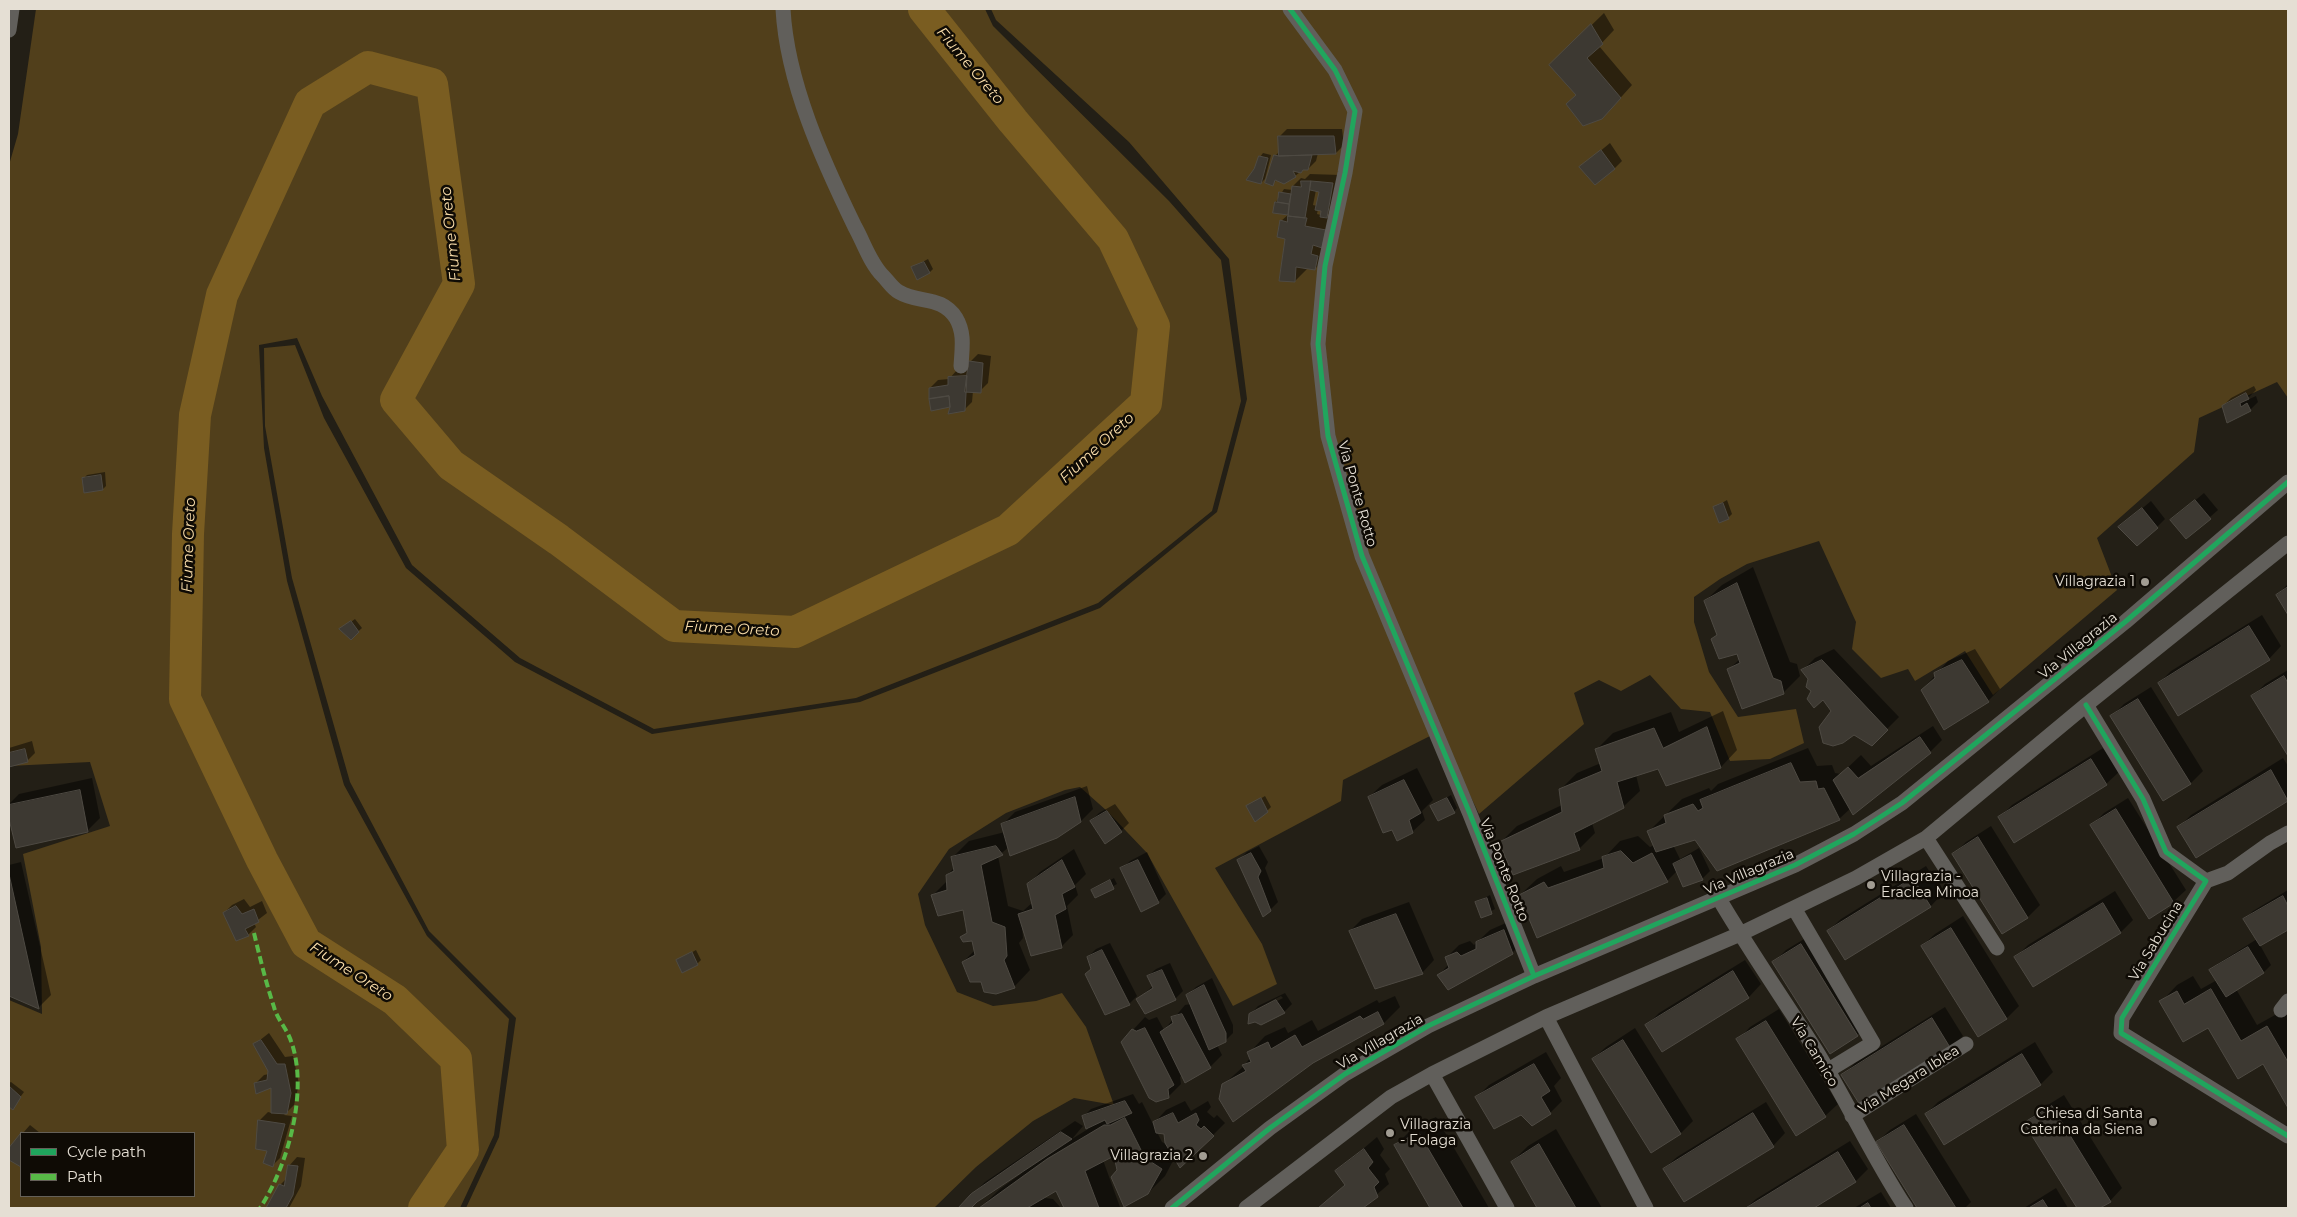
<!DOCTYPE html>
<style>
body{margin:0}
#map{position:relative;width:2297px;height:1217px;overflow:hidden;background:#231f16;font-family:Montserrat,sans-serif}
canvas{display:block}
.frame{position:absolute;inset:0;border:10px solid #e5dfd4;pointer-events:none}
.legend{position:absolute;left:20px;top:1132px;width:175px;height:65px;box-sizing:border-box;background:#0f0b05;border:1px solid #656058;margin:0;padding:6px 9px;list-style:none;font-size:15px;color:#e5dfd4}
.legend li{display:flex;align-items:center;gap:10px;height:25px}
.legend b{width:25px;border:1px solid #656058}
</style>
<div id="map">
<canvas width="2297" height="1217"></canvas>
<div class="frame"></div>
<ul class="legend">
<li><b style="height:6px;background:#20a55d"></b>Cycle path</li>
<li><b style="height:6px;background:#58b947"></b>Path</li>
</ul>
</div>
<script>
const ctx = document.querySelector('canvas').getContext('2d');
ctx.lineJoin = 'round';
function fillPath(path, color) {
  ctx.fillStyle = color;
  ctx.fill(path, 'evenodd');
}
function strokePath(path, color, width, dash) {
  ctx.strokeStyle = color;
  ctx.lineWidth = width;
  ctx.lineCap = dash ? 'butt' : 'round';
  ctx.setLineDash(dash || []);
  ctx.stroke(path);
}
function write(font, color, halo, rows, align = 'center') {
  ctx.font = font + ' Montserrat,sans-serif';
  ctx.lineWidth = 5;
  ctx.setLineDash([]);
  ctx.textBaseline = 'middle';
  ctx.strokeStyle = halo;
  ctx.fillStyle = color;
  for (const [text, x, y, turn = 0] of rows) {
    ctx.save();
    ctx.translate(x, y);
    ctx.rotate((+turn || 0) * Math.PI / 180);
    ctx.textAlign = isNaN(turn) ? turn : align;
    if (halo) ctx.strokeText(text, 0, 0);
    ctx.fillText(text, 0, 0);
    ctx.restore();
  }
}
const green = new Path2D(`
 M36,9H985L993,26L1169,201L1221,260L1241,401L1212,511L1098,603L856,698L654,729L520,658L412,565L322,396L297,338L259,345L264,448L287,581L344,785L427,936L509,1019L494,1135L460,1208H9V1000L42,1014L41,947L23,854L110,826L90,762L9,766V165L18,134ZM21,1133H194V1196H21Z
 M991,9H2288V398L2277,382L2199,418L2194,452L2097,538L2117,590L1993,695L1965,651L1915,681L1908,669L1881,678L1852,649L1856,622L1819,541L1747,564L1720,579L1694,597V622L1709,672L1738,717L1796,709L1804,743L1770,759L1730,761L1710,712L1681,709L1650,675L1621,691L1599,680L1574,693L1584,724L1479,814L1446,745L1430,736L1343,780L1341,801L1215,868L1262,944L1277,984L1233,1006L1147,853L1107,811L1080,787L1065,790L1006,813L949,849L918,894L925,925L957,992L993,1006L1036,1001L1062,993L1086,1027L1114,1105L1074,1098L1033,1121L976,1167L934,1208H466L499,1137L516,1018L429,931L350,782L292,578L265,426L264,348L295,345L324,418L406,568L515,662L652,734L860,702L1100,608L1217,512L1247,399L1229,259L1129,142L996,20Z`);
const shadow = new Path2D(`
 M1604,13L1614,30L1599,46L1632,85L1614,105L1577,94L1563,53Z
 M1287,129H1342L1344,145L1336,153H1318L1316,161L1308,169H1304L1295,176L1277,180L1272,184L1275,156L1280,151L1279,137Z
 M1610,143L1622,161L1614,169L1581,167Z
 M1263,153L1271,155L1265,179L1261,183L1255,169L1260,157Z
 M1310,174L1340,175L1334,208L1327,216L1338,218L1327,256L1315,269H1307L1295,281L1281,221L1289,214L1275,212L1276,202L1284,189L1293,190V186L1301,178L1305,179ZM1316,190L1320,191L1317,206L1313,205ZM1318,209L1323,210L1321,215L1317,214Z
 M928,259L933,269L930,272L913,267Z
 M978,354L991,356L988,383L980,391H973L972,402L964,410L952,406L930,388L938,380L949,379L957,370L969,369L970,362Z
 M2254,386L2256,390L2245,401L2256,396L2258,402L2250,410L2228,421L2223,406L2231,398Z
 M105,472L106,486L103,489L83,479L87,475Z
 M2204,493L2218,510L2186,538L2180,513Z
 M1727,500L1732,514L1728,518L1715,507Z
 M2151,501L2165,519L2157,527H2120Z
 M1753,567L1790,662L1797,664L1800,676L1783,693L1729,669L1740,659L1738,653L1712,639L1718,634L1705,601L1722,585Z
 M2288,584V612L2277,595Z
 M2262,615L2281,646L2269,659L2159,683L2171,671Z
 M355,619L362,628L351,638L341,629Z
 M1834,649L1899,717L1872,744L1833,711L1823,698L1813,691L1810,679L1803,670L1815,658Z
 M1975,649L2000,689L1988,701L1922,690L1948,661Z
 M2288,670V754L2253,696L2265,684Z
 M2151,687L2203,771L2191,783L2164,799L2112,716L2124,704Z
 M1723,711L1737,750L1721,767L1667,784L1659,768L1636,775L1640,791L1623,807L1592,823L1595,833L1579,849L1501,842L1517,826L1562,805L1560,790L1577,773L1601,763L1597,749L1613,733L1671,712L1679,732Z
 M1933,726L1942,740L1930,752L1851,808L1839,819L1696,838L1673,845L1680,859L1699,848L1710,871L1702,879L1677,871L1667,881L1538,937L1520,895L1537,879L1561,866L1564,872L1604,858L1620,841L1638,836L1650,847L1655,845L1648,832L1682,799L1709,788L1711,791L1718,784L1808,748L1817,766L1832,765L1835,773L1841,774L1861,755L1871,766Z
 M32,741L35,753L27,761L9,766V748Z
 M2103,748L2119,772L2106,784L2000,817L2012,805Z
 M2283,758L2288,766V800L2196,856L2178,828L2191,815Z
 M1417,768L1433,800L1422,811L1425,820L1412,832L1392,829L1369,797L1382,785Z
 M92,778L100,818L88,830L17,847L9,814V804L19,794Z
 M1087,786L1093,809L1081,821L1009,847L998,856L1008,906L1023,911L1033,902L1028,885L1040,872L1074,849L1086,874L1075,885L1078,895L1067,906L1073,935L1061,947L1022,926L1023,938L1019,943L1030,970L1014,987L982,981L963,962L975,950L973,939L962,937L968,931L964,908L932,896L947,881V875L955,867L953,857L969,841L1005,832L1003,824L1015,812Z
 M1451,795L1457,808L1454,812L1432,806Z
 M1265,796L1271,807L1267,811L1248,806Z
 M2128,798L2186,890L2173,902L2092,825L2104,813Z
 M1115,804L1129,823L1121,831L1091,821L1099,813Z
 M1991,826L2040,905L2028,917L1954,854L1966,842Z
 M1259,846L1268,862L1265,868L1278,902L1270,910L1239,860L1247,852Z
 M1147,852L1166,894L1158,902L1122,869L1130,861Z
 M21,862L51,995L39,1007L9,995V865Z
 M1926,866L1943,893L1931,906L1846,958L1828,931L1841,919Z
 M1114,878L1117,884L1095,896L1092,890Z
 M2288,890V929L2260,945L2271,965L2264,972L2236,989L2257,1025L2284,1010L2288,1017V1105L2264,1062L2209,1026L2161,1002L2177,985L2193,976L2201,989L2217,980L2211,971L2219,963L2257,939L2245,919L2253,911Z
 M2115,891L2133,920L2121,932L2034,986L2016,957L2028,945Z
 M1490,895L1495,909L1482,916L1477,902Z
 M244,899L250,907L262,901L267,913L254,923L256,927L248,935L224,913L232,905Z
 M1409,902L1434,960L1422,973L1350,931L1362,919Z
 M1963,916L2019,1006L2007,1018L1978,1035L1922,946L1935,934Z
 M1517,918L1524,941L1512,953L1439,975L1449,964L1447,957L1459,945L1470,941L1474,945L1490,930Z
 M1814,933L1870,1023L1857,1035L1774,962L1786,950Z
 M1110,943L1137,996L1129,1004L1088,957L1096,949Z
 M696,950L701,960L697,964L678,960Z
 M1745,960L1761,984L1749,997L1662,1050L1647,1025L1659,1013Z
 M1170,963L1183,991L1175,999H1138L1153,986L1148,976L1156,969Z
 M1212,978L1233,1025V1033L1225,1041L1217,1045L1222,1055L1210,1067L1183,1075L1180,1077L1181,1084L1168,1097L1133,1030L1145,1017L1149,1020L1157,1017L1164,1030L1185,1005L1191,1004L1188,995L1196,987Z
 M1285,993L1292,1004L1284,1012L1261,1024L1250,1015L1258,1006ZM1281,996L1283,998L1256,1012V1009Z
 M1395,996L1400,1007L1384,1023L1312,1062L1224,1084L1244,1066L1250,1058L1249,1053L1265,1036L1285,1027L1288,1033L1312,1020L1318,1031L1377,1000L1379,1003Z
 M1945,1007L1963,1036L1951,1048L1843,1075L1855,1063Z
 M1779,1009L1838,1104L1825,1116L1738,1040L1750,1027Z
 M1635,1028L1693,1121L1681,1133L1651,1151L1593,1059L1606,1047Z
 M269,1033L285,1057L293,1056L299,1084L294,1105L284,1115L292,1116L280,1158L272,1166L268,1150L257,1148L260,1120L268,1112L272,1113V1086L256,1083L264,1075L269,1074V1070L255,1044Z
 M2035,1042L2053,1072L2041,1084L1945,1144L1926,1114L1938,1102Z
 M1546,1052L1561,1078L1554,1086L1562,1101L1550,1113H1521L1476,1098L1489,1085Z
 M11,1082L24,1092L12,1108L9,1106V1083Z
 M1133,1094L1139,1104L1142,1102L1153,1124L1166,1110L1185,1101L1191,1111L1208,1101L1211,1107L1207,1112L1214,1118L1217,1115L1225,1123L1213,1135L1175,1157L1165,1176L1148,1193L1119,1171L1114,1154L1103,1160L1120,1207L1119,1208H1065L1057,1189L1044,1197L1045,1198L1053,1199L1061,1208H980L1000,1189L1022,1173L1021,1171L977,1201L969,1208H959L985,1182L1075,1121L1083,1126L1072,1139L1088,1129L1083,1117L1091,1109ZM1157,1132L1166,1133V1144L1162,1142Z
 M2064,1095L2122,1188L2110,1201L2098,1208H2078L2026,1123L2038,1111Z
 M1766,1102L1785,1133L1773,1146L1684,1201L1664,1169L1677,1157Z
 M1916,1114L1971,1202L1965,1208H1918L1877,1142L1890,1130Z
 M1436,1117L1489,1208H1431L1396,1145L1412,1129Z
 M30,1125L40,1133H23Z
 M1556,1129L1602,1208H1539L1512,1162L1528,1146Z
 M1377,1137L1384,1149L1380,1155L1390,1169L1385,1174L1389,1184L1361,1208H1318L1346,1184L1337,1171Z
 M1850,1141L1868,1169L1856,1181L1812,1208H1746L1756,1199Z
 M297,1157L305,1158L301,1186L289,1208H268L280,1185L286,1179L289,1166Z
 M2056,1188L2068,1208H2024Z
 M1881,1192L1891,1208H1854Z`);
const river = new Path2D(`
 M424,1208L463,1150L456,1059L395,1000L306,943L262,860L185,699L188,534L195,415L222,295L310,103L368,67L432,84L459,284L396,400L451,465L559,540L674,626L795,632L1008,530L1146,403L1154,326L1113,239L1013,121L924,9`);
const building = new Path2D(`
 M1591,24L1603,44L1587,58L1621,98L1602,119L1583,126L1566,104L1576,95L1549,65Z
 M1278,136H1334L1336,154L1279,156Z
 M1601,150L1615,169L1595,185L1579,167Z
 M1274,155L1279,156L1312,155L1308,170H1303L1301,173L1293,171L1296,177L1284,184L1275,180L1273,186L1265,183Z
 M1259,156L1268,158L1261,184L1246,180L1254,169Z
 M1301,181H1311L1305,218L1288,216L1292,186L1301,187Z
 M1311,181L1333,183L1327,218L1320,217L1321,211L1315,210L1319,192L1310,190Z
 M1279,192L1291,194L1289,204L1278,202Z
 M1275,202L1289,204L1288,215L1273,213Z
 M1288,216L1307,218L1305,226L1326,230L1322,248L1313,245L1311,254L1318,256L1315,270L1296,267L1295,282L1279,281L1285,239L1277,237L1280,220L1287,222Z
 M924,262L930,273L917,280L911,267Z
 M969,361L983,363L981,393L965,392Z
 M967,376L965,411L948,414L950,407L949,396L929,399V388L948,385V377Z
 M2246,393L2249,399L2240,403L2241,407L2247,403L2251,411L2227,423L2222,406Z
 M949,396L950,407L931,411L929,399Z
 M101,475L103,490L84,493L82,478Z
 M2195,500L2211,519L2186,539L2170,520Z
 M1723,503L1729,519L1719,523L1713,507Z
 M2142,508L2158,528L2137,546L2118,527Z
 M1737,583L1773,678L1781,681L1784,694L1742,709L1727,669L1740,663L1737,654L1719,659L1711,639L1717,635L1704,601Z
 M2288,587V615L2276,595Z
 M351,621L359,632L351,640L339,629Z
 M2249,626L2270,660L2178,716L2158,683Z
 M1822,660L1888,730L1872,746L1854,735L1843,743L1833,746L1823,743L1819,727L1831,711L1823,700L1814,708L1807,699L1811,691L1806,687L1808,679L1801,670Z
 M1962,660L1989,702L1944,730L1921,690L1935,678L1934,673Z
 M2284,676L2288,683V756L2251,696Z
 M2138,699L2191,784L2163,801L2110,716Z
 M1707,727L1721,768L1666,786L1658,769L1617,782L1624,808L1574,833L1580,850L1513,875L1499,842L1562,812L1559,789L1602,771L1595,749L1654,728L1663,748Z
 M1920,737L1931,753L1853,815L1833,780L1848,767L1858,778Z
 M25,749L28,762L9,767V753Z
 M2091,759L2107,785L2014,843L1998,817Z
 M1791,763L1800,782L1816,781L1818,789L1824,788L1840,820L1717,871L1695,840L1656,852L1647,831L1666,823L1664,815L1693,804L1698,811L1703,808L1700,800Z
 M2271,770L2288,801L2196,858L2177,827Z
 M1404,780L1421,813L1409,820L1413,833L1397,841L1392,830L1383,833L1368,797Z
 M80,790L88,832L16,848L9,819V805Z
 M1075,797L1081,822L1057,838L1010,856L1001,824Z
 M1261,798L1268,812L1255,822L1246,806Z
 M1447,798L1455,813L1438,821L1430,806Z
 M2116,809L2174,903L2149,919L2090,825Z
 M1107,811L1122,832L1105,844L1090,821Z
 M1978,837L2028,918L2002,934L1952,854Z
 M996,846L1003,855L981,865L992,922L1005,927L1007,956L1004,960L1015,988L996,994L984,992L981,982H970L962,962L975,955L972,941L963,942L960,937L967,933L963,910L938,916L931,895L947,890L946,875L954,871L951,857Z
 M1621,851L1633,863L1652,853L1668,882L1537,938L1519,895L1544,882L1548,888L1604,868L1602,857Z
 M1251,853L1261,871L1258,877L1271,911L1263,917L1237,860Z
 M1691,855L1703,880L1683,887L1673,864Z
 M1062,860L1075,887L1062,894L1066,909L1055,915L1062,948L1031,956L1018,914L1033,909L1027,884Z
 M1138,860L1159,903L1141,912L1120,868Z
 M9,874L39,1009L9,996Z
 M1913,878L1931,907L1845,960L1827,931Z
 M1110,880L1114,889L1095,898L1091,890Z
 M2283,896L2288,906V930L2260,946L2243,919Z
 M1487,898L1492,914L1481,918L1475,902Z
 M2103,903L2121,933L2033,987L2014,957Z
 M236,906L242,914L254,909L259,922L245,929L249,936L236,941L223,913Z
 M1396,914L1423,974L1375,989L1349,931Z
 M1951,928L2007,1019L1978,1037L1921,946Z
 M1504,930L1513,954L1448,990L1437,975L1449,968L1445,957L1457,952L1461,956L1476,949V942Z
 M1801,944L1858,1036L1830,1054L1772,962Z
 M2248,947L2264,973L2226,997L2209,970Z
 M1102,950L1130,1005L1105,1015L1085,974L1091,969L1087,957Z
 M692,952L698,965L682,973L676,960Z
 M1162,970L1176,1000L1145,1014L1136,999L1153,988L1147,976Z
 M1733,971L1749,998L1662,1052L1645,1025Z
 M1204,985L1226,1033V1042L1209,1050L1186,995Z
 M2211,989L2241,1041L2267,1026L2288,1062V1108L2263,1064L2238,1079L2208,1028L2183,1042L2159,1001L2177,991L2184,1004Z
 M1276,1000L1285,1013L1261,1025L1255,1022L1248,1024L1249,1014Z
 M1378,1012L1384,1024L1313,1063L1233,1122L1219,1099L1222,1084L1246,1071L1242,1065L1251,1062L1247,1052L1268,1042L1271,1049L1295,1035L1302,1047L1360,1016L1363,1019Z
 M1182,1014L1211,1068L1185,1083L1160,1032L1173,1023L1171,1017Z
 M1932,1018L1951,1049L1860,1105L1841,1075Z
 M1766,1021L1826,1117L1796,1136L1736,1039Z
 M1145,1028L1174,1085L1168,1089L1169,1098L1156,1102L1149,1098L1121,1042L1132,1029L1136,1031Z
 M261,1040L277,1064H285L291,1093L287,1114L271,1113V1088L256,1094L254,1083L267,1080L268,1071L253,1044Z
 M1623,1040L1681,1134L1651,1153L1592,1059Z
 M2022,1054L2041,1085L1944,1145L1925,1114Z
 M1534,1064L1550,1091L1541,1097L1551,1114L1532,1126L1521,1115L1494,1129L1475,1097Z
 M9,1086L21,1097L13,1110L9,1107Z
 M1125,1101L1132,1113L1107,1124L1105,1120L1086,1129L1082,1116Z
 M2052,1106L2111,1202L2100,1208H2077L2024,1123Z
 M1173,1113L1178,1123L1196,1113L1199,1120L1196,1125L1201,1129L1204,1126L1214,1136L1180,1168L1165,1143L1164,1134L1156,1133L1153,1122Z
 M1753,1113L1774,1147L1684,1202L1663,1169Z
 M1125,1118L1145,1158L1162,1169L1148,1194L1124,1207L1111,1177L1117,1170L1114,1156L1085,1171L1099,1208H1064L1056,1191L1027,1208H979L1047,1159L1104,1125H1110Z
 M258,1120L285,1124L273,1167L263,1163L267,1151L256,1149Z
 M1904,1125L1956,1208H1917L1876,1142Z
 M22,1132L23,1133L21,1167L9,1160V1148Z
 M1061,1132L1072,1139L977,1202L971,1208H958L971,1194Z
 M1419,1133L1463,1208H1430L1394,1145Z
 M1539,1144L1576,1208H1537L1511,1162Z
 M1364,1149L1373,1162L1368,1168L1379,1182L1374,1187L1378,1197L1363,1208H1318L1345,1185L1335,1171Z
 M1838,1152L1856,1182L1814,1208H1746Z
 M288,1165L298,1166L293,1195L286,1208H266L279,1184L284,1186Z
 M2043,1200L2048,1208H2029Z
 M1868,1203L1871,1208H1860Z`);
const street = new Path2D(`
 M783,9C787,83 823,161 855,227C864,243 870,263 883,276C888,281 893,289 899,292C919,304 941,295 956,318C965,333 962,349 961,366
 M1290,9L1335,70L1355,111L1345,173L1325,266L1318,344L1328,436L1362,556L1470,814L1534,976
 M9,30L12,9
 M2086,705L2143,799L2166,852L2206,881L2122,1018L2121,1033L2288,1136
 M1926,838L1997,948
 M2206,881L2228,873L2270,843L2288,833
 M1718,897C1749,950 1784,1000 1817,1052C1848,1103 1873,1158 1906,1208
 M1794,908L1873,1043L1827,1071
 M2281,1010L2288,1001
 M1546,1017L1646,1208
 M1432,1074L1507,1208
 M1852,1116L1966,1044
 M1172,1208L1270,1128L1345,1074L1428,1026L1534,976L1795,865L1854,834L1902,803L2125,622L2288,482
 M1246,1208L1391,1097L1432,1074L1546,1017L1740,934L1856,878L1926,838L2086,705L2288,543`);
const quiet = new Path2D(`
 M254,933C260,958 266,983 274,1007C277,1019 287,1029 291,1041C309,1090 288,1166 260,1208`);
const cycleway = new Path2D(`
 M1290,9L1335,70L1355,111L1345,173L1325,266L1318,344L1328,436L1362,556L1470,814L1534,976
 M2086,705L2143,799L2166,852L2206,881L2122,1018L2121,1033L2288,1136
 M1172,1208L1270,1128L1345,1074L1428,1026L1534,976L1795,865L1854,834L1902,803L2125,622L2288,482`);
const markers = [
 [2145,582,5,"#a19c92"],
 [1871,885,5,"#a19c92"],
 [2153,1122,5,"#a19c92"],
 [1390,1133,5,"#a19c92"],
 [1203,1156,5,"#a19c92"]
];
const streetNames = [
 ["Via Ponte Rotto",1357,494,74],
 ["Via Villagrazia",2078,646,-39],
 ["Via Ponte Rotto",1504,870,68],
 ["Via Villagrazia",1749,872,-23],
 ["Via Sabucina",2156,941,-59],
 ["Via Villagrazia",1380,1042,-30],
 ["Via Camico",1814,1052,59],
 ["Via Megara Iblea",1909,1080,-32]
];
const poiNames = [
 ["Villagrazia 1",2135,582],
 ["Villagrazia -",1881,877,"left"],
 ["Eraclea Minoa",1881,893,"left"],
 ["Chiesa di Santa",2143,1114],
 ["Caterina da Siena",2143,1130],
 ["Villagrazia",1400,1125,"left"],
 ["- Folaga",1400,1141,"left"],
 ["Villagrazia 2",1193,1156]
];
const waterNames = [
 ["Fiume Oreto",970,66,50],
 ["Fiume Oreto",451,234,-96],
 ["Fiume Oreto",1097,448,-43],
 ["Fiume Oreto",189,545,-88],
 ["Fiume Oreto",732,629,3],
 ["Fiume Oreto",351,972,33]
];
fillPath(green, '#513f1b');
fillPath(shadow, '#0007');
strokePath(river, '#7a5d21', 32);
fillPath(building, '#3d3932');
strokePath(building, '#4e4a43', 1);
strokePath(street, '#615f5b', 15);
strokePath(quiet, '#58b947', 4, [8, 4]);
strokePath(cycleway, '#20a55d', 5);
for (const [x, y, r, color] of markers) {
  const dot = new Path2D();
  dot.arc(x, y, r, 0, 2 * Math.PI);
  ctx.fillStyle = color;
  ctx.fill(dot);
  strokePath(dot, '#0f0b05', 2);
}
write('14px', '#e5dfd4', '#0f0b05', streetNames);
write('14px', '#e5dfd4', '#0f0b05', poiNames, 'right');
write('italic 15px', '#f8dca9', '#0f0b05', waterNames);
</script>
